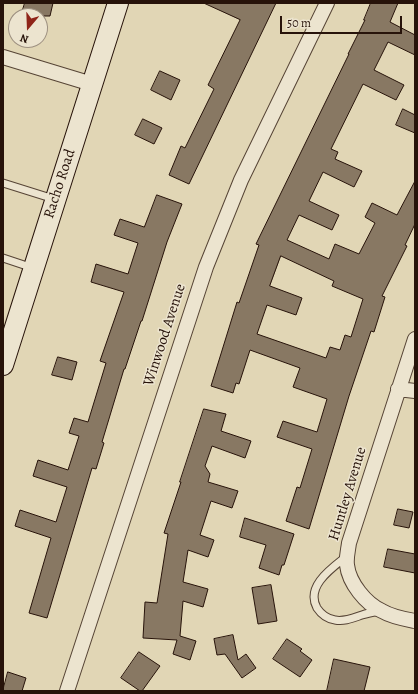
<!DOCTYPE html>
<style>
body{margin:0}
#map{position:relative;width:418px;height:694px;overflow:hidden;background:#e1d6b5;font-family:Alegreya,serif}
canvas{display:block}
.frame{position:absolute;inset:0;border:4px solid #27130a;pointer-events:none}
.north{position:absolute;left:8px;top:8px;width:40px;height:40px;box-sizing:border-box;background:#ece4cf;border:1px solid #9d9080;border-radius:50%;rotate:199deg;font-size:11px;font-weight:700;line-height:16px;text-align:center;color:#27130a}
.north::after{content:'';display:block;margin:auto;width:14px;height:18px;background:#8f2418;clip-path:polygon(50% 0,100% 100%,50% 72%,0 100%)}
.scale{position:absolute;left:280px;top:16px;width:122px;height:18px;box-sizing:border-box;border:2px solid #27130a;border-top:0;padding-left:5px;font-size:12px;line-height:14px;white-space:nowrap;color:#27130a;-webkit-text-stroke:3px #ece4cf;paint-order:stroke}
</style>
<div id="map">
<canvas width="418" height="694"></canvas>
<div class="frame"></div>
<div class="north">N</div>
<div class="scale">50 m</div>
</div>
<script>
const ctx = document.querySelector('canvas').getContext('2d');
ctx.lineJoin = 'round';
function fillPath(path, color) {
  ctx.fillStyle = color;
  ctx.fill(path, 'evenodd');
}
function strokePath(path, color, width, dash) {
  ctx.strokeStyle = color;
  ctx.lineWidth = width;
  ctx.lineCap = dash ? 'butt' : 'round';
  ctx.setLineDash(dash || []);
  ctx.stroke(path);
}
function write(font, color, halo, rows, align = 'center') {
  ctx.font = font + ' Alegreya,serif';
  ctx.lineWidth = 3;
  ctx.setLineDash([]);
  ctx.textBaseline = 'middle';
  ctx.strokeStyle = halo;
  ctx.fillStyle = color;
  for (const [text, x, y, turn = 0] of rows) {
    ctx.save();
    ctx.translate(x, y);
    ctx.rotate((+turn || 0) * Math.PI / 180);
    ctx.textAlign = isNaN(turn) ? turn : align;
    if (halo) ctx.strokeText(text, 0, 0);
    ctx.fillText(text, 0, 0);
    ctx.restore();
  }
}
const building = new Path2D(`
 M25,3H53L50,16H21Z
 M204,3H276L189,184L169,175L181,146L185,148L214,89L208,85L240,20Z
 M371,3H398L390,22L415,35V55L388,42L374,70L404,85L396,100L363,84L331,149L338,152L335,159L362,171L354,187L323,172L309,201L339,215L332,230L299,215L287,240L329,259L335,244L359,254L375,223L365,217L372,203L397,215L415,181V224L405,245L407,246L382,296L385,297L374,332L371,331L349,396L309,529L286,521L297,487L300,488L312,449L277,437L283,421L317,432L327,399L293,387L300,368L250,350L239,384L236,383L233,393L211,386L237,302L239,303L259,245L256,244L349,54H348L365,20H364ZM281,256L334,281L332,286L363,299L351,337L345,335L340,350L330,347L326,358L257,334L267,305L296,315L302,298L270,286Z
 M160,71L180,80L171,100L151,90Z
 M403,109L415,115V133L396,125Z
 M143,119L162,128L154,144L135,135Z
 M157,195L182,204L167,242L142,321H141L125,369H124L102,442L104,443L96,469L92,468L47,618L29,613L51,538L15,526L20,510L56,522L67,487L33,476L38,460L68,470L79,436L69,433L74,418L88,422L106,363L100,361L124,292L91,282L96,264L128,274L138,243L114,235L120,219L144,227Z
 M58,357L77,362L72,380L52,375Z
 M204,409L226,414L221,431L251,441L245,458L212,446L205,466L210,474L208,482L238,491L232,508L211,501L200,535L214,540L208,557L188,550L183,582L208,589L203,607L183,601L180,636L196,641L190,660L173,654L177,640L143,638L145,602L157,603L168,534L164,533L181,482H180Z
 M398,509L413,512L409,528L394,525Z
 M245,518L294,534L284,565H282L279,575L259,568L266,545L240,537Z
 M388,549L415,554V573L384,567Z
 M271,585L277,621L258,624L252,588Z
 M233,635L238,660L246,654L256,668L242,678L225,654L217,655L214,639Z
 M287,639L302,649L300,651L312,660L300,677L273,659Z
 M139,652L160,666L142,691H140L121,678Z
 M334,659L370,667L364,691H327Z
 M8,672L26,678L22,691H3Z`);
const lane = new Path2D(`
 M3,183L54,199
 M3,258L33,268
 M347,556C332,568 305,586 317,608C321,614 328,619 335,620C344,622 353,618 362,615C368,613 374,612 380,611`);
const street = new Path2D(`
 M3,57L92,84
 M415,339L349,543C348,551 346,558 347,565C349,583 366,604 382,611C392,617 404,619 415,621
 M398,389L415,391
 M67,691L206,267L241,180L327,3`);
const secondary = new Path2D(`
 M3,365L118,3`);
const streetNames = [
 ["Racho Road",60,184,-72],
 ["Winwood Avenue",165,335,-72],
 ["Huntley Avenue",348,494,-73]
];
fillPath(building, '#887863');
strokePath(building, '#27130a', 1);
strokePath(lane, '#564435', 9);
strokePath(street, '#564435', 16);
strokePath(secondary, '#27130a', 22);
strokePath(lane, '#ece4cf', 7);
strokePath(street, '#ece4cf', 14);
strokePath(secondary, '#ece4cf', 20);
write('15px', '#27130a', '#ece4cf', streetNames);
</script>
